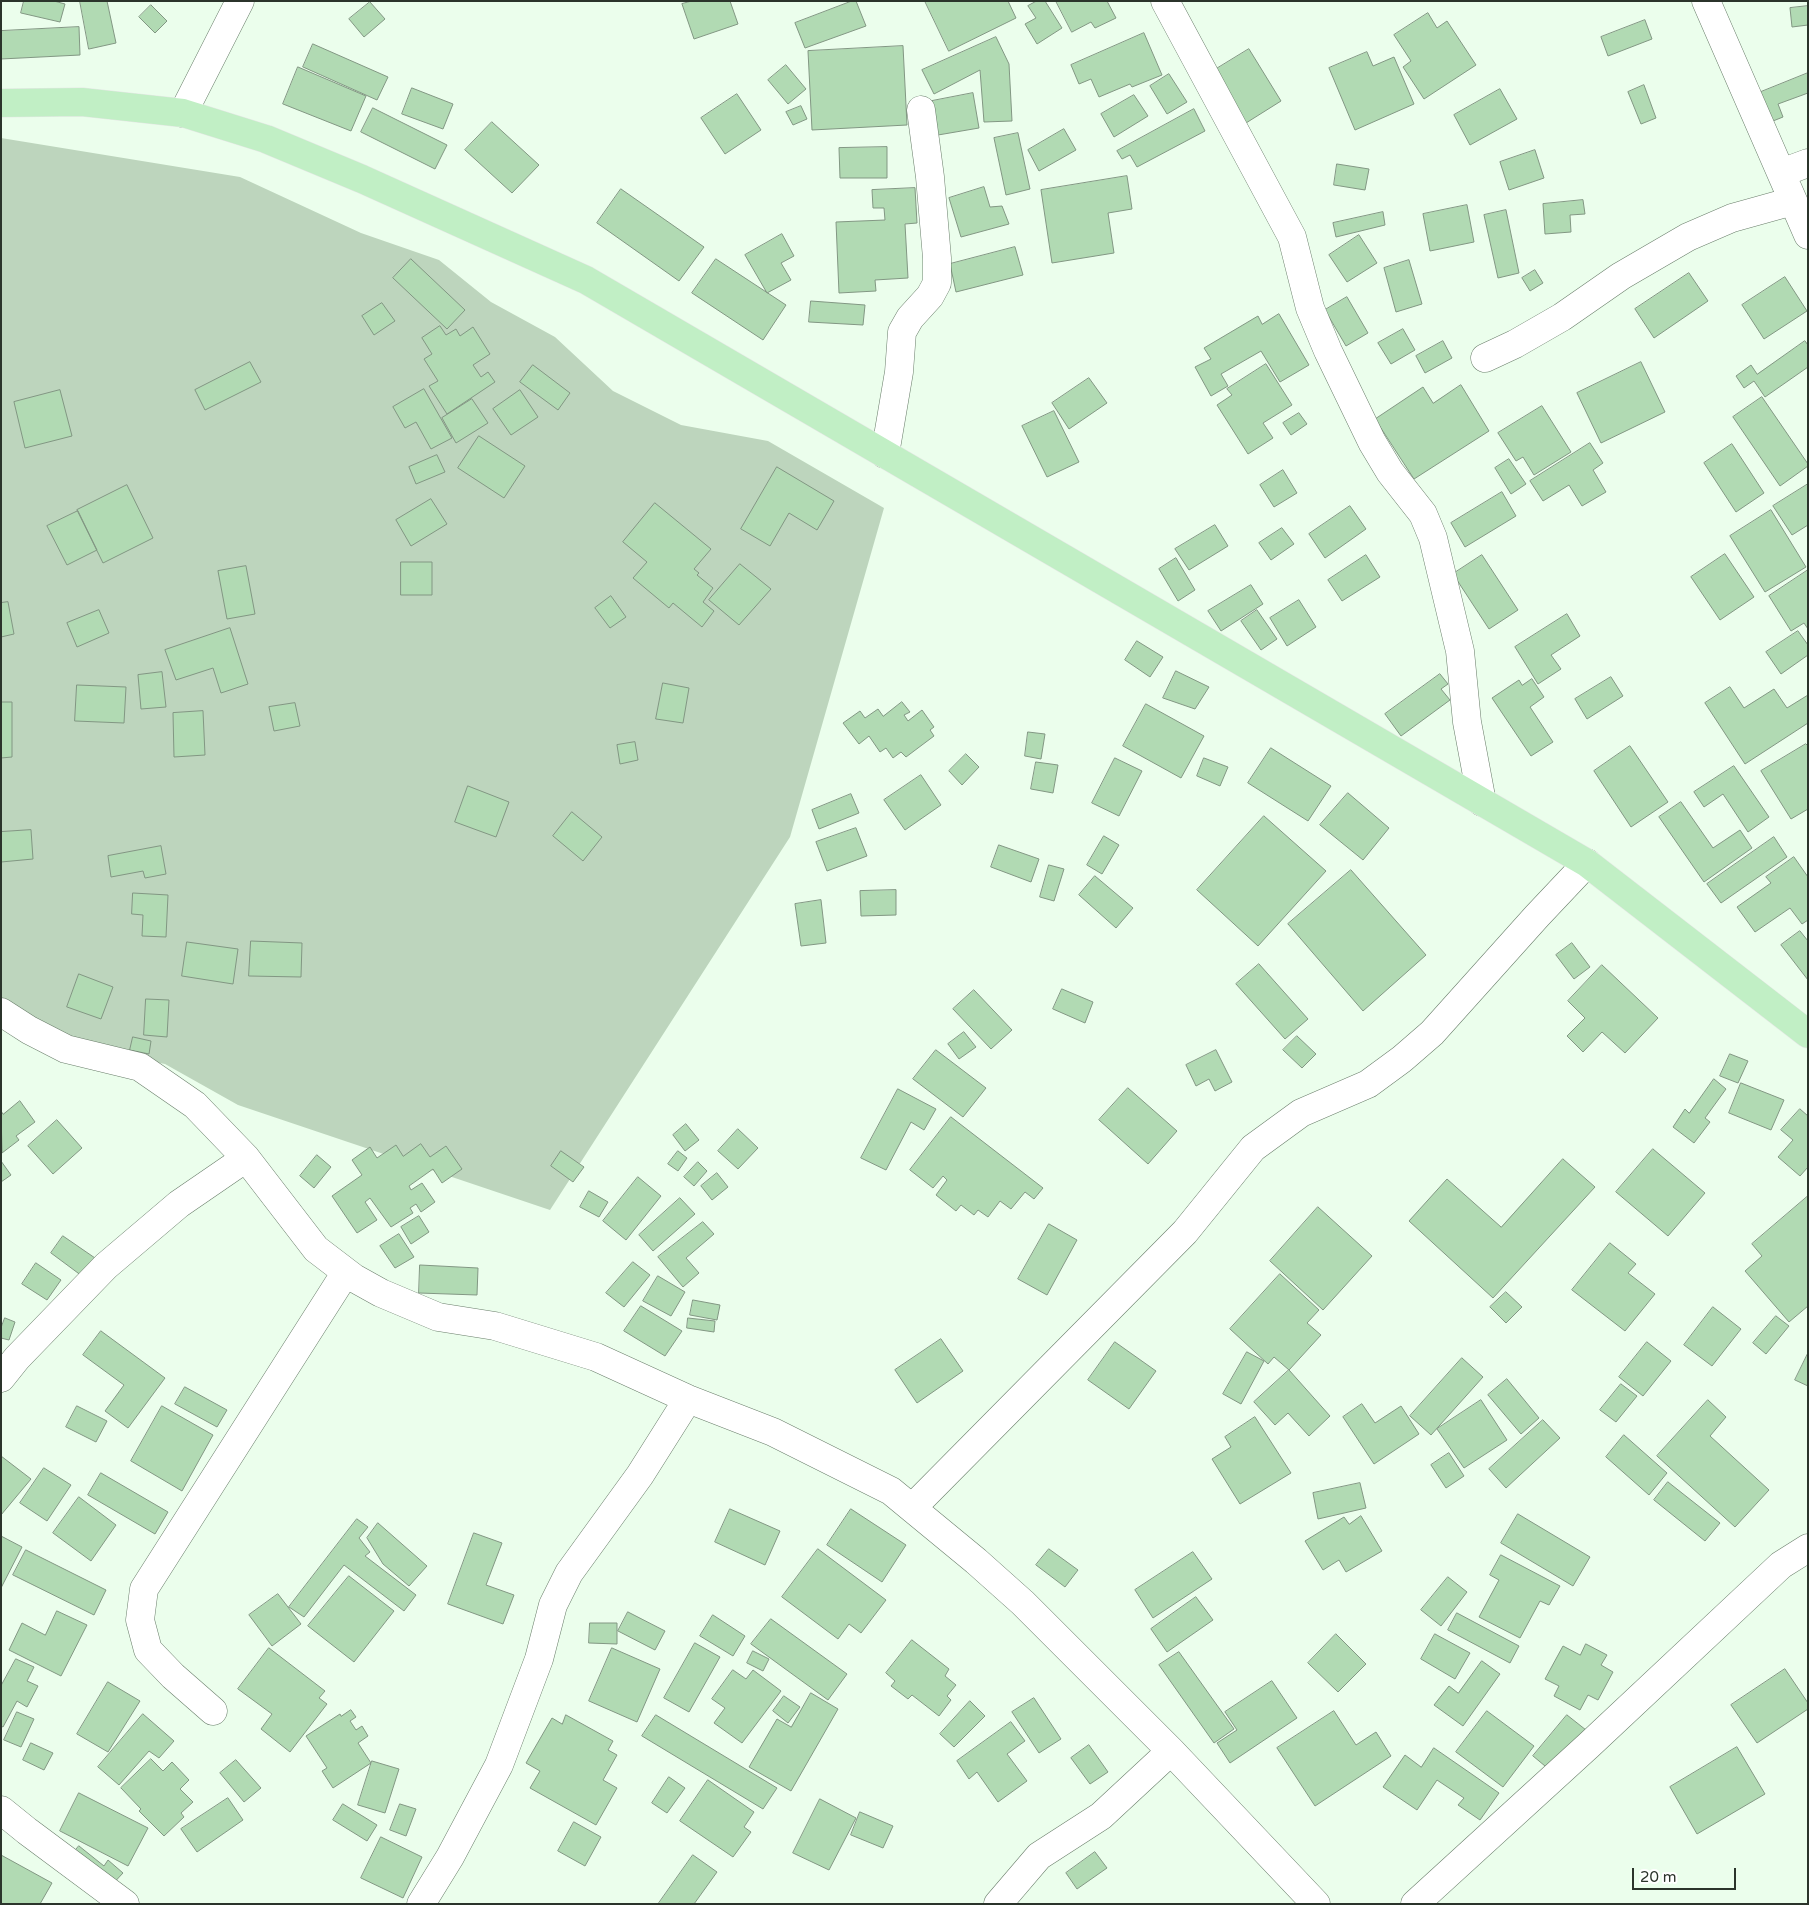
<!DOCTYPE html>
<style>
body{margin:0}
#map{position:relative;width:1809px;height:1905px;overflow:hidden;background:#ebfeec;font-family:"Varela Round",sans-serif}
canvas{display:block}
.frame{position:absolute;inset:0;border:2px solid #2b342b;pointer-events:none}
.scale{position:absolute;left:1632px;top:1868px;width:104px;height:22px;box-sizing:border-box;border:2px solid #2b342b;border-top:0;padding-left:6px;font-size:15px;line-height:18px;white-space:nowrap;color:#2b342b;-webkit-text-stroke:4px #fff;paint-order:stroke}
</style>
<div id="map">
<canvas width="1809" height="1905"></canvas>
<div class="frame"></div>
<div class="scale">20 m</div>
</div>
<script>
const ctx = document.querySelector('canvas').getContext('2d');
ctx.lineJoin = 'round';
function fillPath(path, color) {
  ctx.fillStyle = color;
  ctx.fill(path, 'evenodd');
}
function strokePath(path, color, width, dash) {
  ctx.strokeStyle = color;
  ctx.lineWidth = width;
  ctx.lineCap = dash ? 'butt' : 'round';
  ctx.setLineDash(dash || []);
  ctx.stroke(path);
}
const green = new Path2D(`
 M1,138L240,177L361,233L439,260L491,302L555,337L613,391L681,425L768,441L884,508L790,837L550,1210L238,1105L165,1064L69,1045L1,1012Z`);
const building = new Path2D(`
 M24,1H54L65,4L60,22L21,13Z
 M80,1H107L116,43L89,49Z
 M692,1H730L738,24L694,39L682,4Z
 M852,1H856L866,26L805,48L795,23Z
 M925,1H1008L1016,18L949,51Z
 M1037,1H1045L1062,28L1037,44L1025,24L1036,18L1028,6Z
 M1056,1H1107L1116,18L1095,28L1091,22L1072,32Z
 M370,2L385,19L364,37L349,19Z
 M151,5L167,21L155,33L139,17Z
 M1808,6V25L1792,27L1790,8Z
 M1428,13L1437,28L1447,21L1476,65L1424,99L1403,67L1411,61L1394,35Z
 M1645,20L1652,39L1608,56L1601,37Z
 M79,27L80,55L1,59V31Z
 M1144,33L1162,75L1132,87L1130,84L1099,97L1091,79L1079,84L1071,65Z
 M996,37L1009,64L1012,121L984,122L980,70L934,94L922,70Z
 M313,44L388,77L377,100L303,67Z
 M903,46L907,125L812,130L808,51Z
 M1249,49L1281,101L1246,123L1213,71Z
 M1367,52L1373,66L1394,57L1414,104L1355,130L1329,68Z
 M786,65L806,89L788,104L768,80Z
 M298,67L366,96L351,131L283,104Z
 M1808,73V93L1778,104L1783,117L1768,123L1756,94Z
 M1169,74L1187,102L1167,114L1150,86Z
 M1644,85L1656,118L1641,124L1628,92Z
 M412,88L453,104L443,129L402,114Z
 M1500,89L1517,119L1470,145L1454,115Z
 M973,93L979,128L938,135L932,101Z
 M737,94L761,130L725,154L701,118Z
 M1134,95L1148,116L1114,137L1101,114Z
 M801,106L807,119L793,125L786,112Z
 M373,108L447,145L435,169L361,132Z
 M1194,109L1205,131L1137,167L1130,155L1122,159L1117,151Z
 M492,122L539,165L512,193L465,150Z
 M1064,129L1076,150L1039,171L1028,150Z
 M1018,133L1030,189L1006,195L994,138Z
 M887,147V178H840L839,148Z
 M1535,150L1544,178L1509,190L1500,162Z
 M1337,164L1369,169L1365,190L1334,185Z
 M1127,176L1132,209L1108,213L1114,253L1052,263L1041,190Z
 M984,187L990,207L1002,206L1009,224L961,237L949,198Z
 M915,188L917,223L905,224L908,278L875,280L876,291L839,293L836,222L885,220L884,208H873L872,190Z
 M621,189L704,247L679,281L597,223Z
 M1583,200L1585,214L1570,215L1571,232L1545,234L1543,204Z
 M1467,205L1474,242L1430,251L1423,214Z
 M1506,210L1519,273L1498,278L1484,215Z
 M1383,212L1385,225L1336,237L1333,223Z
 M782,234L794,256L781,263L791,280L767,293L745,255Z
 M1359,235L1377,263L1347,282L1329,255Z
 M1015,247L1023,275L956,292L950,264Z
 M411,259L465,310L447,329L393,278Z
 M716,259L786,305L763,340L692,293Z
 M1409,260L1422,304L1396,312L1384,268Z
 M1535,270L1543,283L1530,291L1522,278Z
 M1689,273L1708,301L1654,338L1635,309Z
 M1785,277L1807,311L1764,339L1742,305Z
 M1347,297L1368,333L1346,346L1325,310Z
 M811,301L865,305L863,325L809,322Z
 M382,303L395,321L374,335L362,316Z
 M1279,314L1309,365L1280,382L1261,351L1221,374L1228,386L1211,396L1195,367L1211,359L1204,348L1258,316L1262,324Z
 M440,326L446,335L456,329L460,336L473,327L490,354L473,365L481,377L488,372L495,382L447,414L429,386L438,381L424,359L432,354L422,338Z
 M1403,329L1415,350L1391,364L1378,343Z
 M1443,341L1452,358L1425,373L1416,356Z
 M1805,341L1808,345V367L1765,397L1754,381L1744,388L1736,376L1751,365L1757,374Z
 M250,362L261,382L205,410L195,390Z
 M1641,362L1665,412L1601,443L1577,393Z
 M1266,364L1292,405L1263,423L1273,438L1248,454L1217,405L1232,395L1227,389Z
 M533,365L570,393L558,410L520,382Z
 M1089,378L1107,403L1069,429L1052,403Z
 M1461,385L1489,431L1414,479L1375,419L1423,387L1433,403Z
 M424,389L452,438L431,449L416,422L405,428L393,407Z
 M60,390L72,436L25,448L14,402Z
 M520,390L538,417L511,435L493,409Z
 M1762,397L1808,464V466L1780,486L1733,417Z
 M472,399L488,423L456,443L442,418Z
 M1542,406L1571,452L1534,475L1523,457L1516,461L1498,433Z
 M1054,411L1079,462L1047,477L1022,426Z
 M1299,413L1307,424L1291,435L1283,423Z
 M479,436L525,466L504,498L458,468Z
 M1590,443L1603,463L1593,470L1606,492L1582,506L1569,485L1543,501L1530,481Z
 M1732,444L1764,493L1736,512L1704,463Z
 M437,455L445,472L416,484L409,467Z
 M1509,459L1526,484L1511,494L1495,468Z
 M777,467L834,501L817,530L789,513L770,546L741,529Z
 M1283,470L1297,493L1274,507L1260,485Z
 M1808,484V525L1792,535L1773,506Z
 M127,485L153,538L103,563L77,510Z
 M1502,492L1516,516L1465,547L1451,523Z
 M431,499L447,524L411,546L396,520Z
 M655,503L711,549L694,569L699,573L697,575L713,588L703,602L714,611L702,627L673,603L669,608L633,578L647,562L623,542Z
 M1350,506L1366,529L1325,558L1309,534Z
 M1771,510L1806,567L1765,592L1730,536Z
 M78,511L97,550L67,565L47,526Z
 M1215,525L1228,546L1189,570L1175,549Z
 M1282,528L1294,544L1271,560L1259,543Z
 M1725,554L1754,597L1720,620L1691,577Z
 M1366,555L1380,577L1342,601L1328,580Z
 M1482,555L1518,610L1489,629L1453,574Z
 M1176,558L1195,590L1178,601L1159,569Z
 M401,562H432V595H401Z
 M740,564L771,589L739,625L709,600Z
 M246,566L255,614L227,619L218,571Z
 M1808,570V629L1804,623L1791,631L1769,596Z
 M1251,585L1263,604L1221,631L1208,611Z
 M611,596L626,617L610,628L595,608Z
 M1299,600L1316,627L1287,646L1270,618Z
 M8,602L14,634L1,637V603Z
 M99,610L109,633L77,647L67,623Z
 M1257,610L1277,639L1261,650L1241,621Z
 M1567,614L1580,636L1551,655L1561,669L1538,684L1515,647Z
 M230,628L248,684L221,693L213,668L176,680L165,650Z
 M1798,631L1808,645V655L1781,674L1766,652Z
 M1137,641L1163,657L1150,677L1125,660Z
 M1176,671L1209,687L1195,709L1163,698Z
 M162,672L166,707L141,709L138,675Z
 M1440,674L1448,684L1441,689L1450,700L1401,736L1385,714Z
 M1611,677L1623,696L1587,719L1575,699Z
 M1532,679L1544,697L1530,707L1553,742L1531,756L1492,698L1519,680L1522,685Z
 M663,683L689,688L683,723L656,719Z
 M77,685L126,687L124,723L75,721Z
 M1730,687L1744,708L1774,689L1787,708L1808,695V723L1745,764L1705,703Z
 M1,702H12V757L1,758Z
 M902,702L910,712L904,715L908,721L922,710L934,727L930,730L934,736L906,757L901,752L893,758L886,748L880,752L869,736L859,744L843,723L860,711L865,718L878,709L883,716Z
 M295,703L300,726L274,731L269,707Z
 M1146,704L1204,736L1181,778L1123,746Z
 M203,711L205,755L174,757L173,713Z
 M1028,732L1045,734L1041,759L1025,756Z
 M635,742L638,760L620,764L617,745Z
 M1806,744L1808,746V809L1791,819L1761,771Z
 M1630,746L1668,802L1631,827L1594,771Z
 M1271,748L1331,786L1308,821L1248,783Z
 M966,754L979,767L962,785L949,771Z
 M1115,758L1142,771L1119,816L1092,803Z
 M1204,758L1228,767L1220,786L1197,776Z
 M1036,762L1058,765L1053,793L1031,789Z
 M1734,766L1769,817L1748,832L1723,794L1704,807L1694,792Z
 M921,775L941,805L905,830L884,800Z
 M468,786L509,802L496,837L455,822Z
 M1348,793L1389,828L1363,860L1320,825Z
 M851,794L859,813L819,829L812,810Z
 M1681,802L1713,848L1740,830L1752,848L1704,882L1659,817Z
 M572,812L602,837L583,861L553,836Z
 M1264,816L1326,871L1258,946L1197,890Z
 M856,828L867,856L827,871L816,842Z
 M31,830L33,859L1,862V832Z
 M1104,836L1119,845L1102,874L1087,865Z
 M1774,837L1787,857L1721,903L1707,884Z
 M999,845L1039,859L1031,882L991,867Z
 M161,846L166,874L145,878L143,871L111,877L108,856Z
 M1794,857L1808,877V920L1802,924L1790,908L1755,932L1737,907L1771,883L1766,877Z
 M1049,865L1064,869L1054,901L1040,897Z
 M1351,870L1426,955L1363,1011L1288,924Z
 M1095,876L1133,908L1116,928L1079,895Z
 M896,890V915L861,916L860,891Z
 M133,893L168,895L166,937L142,936L143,915L132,914Z
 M821,900L826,943L801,946L795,904Z
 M1800,931L1808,941V980L1781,945Z
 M251,941L302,943L301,977L249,976Z
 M187,942L238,949L233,984L182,976Z
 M1572,943L1590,967L1574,979L1556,955Z
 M1259,964L1308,1019L1285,1039L1236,984Z
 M1602,965L1658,1018L1625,1053L1602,1032L1583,1052L1567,1036L1585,1018L1568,1001Z
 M79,974L113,987L101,1019L67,1007Z
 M1062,989L1093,1002L1085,1023L1053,1009Z
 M974,990L1012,1030L991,1049L953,1009Z
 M146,999L169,1000L167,1037L144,1035Z
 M964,1032L976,1047L959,1059L948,1044Z
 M1297,1036L1316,1054L1302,1068L1283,1050Z
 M133,1037L151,1041L149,1054L130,1050Z
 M936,1050L986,1088L963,1117L913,1079Z
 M1216,1050L1232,1082L1215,1091L1209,1079L1196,1086L1186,1065Z
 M1730,1054L1748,1061L1738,1083L1720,1076Z
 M1714,1079L1726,1089L1705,1118L1710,1122L1694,1143L1673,1127L1685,1109L1689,1113Z
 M1741,1083L1784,1100L1771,1130L1729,1113Z
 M1128,1088L1177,1131L1148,1164L1099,1120Z
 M898,1089L936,1109L924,1130L911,1122L886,1170L861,1158Z
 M20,1101L35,1122L16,1136L19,1140L2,1153L1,1111L3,1114Z
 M1800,1109L1808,1116V1167L1800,1176L1778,1157L1793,1140L1781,1130Z
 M951,1117L1043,1188L1034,1199L1025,1192L1011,1209L1000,1201L988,1217L978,1210L974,1215L961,1205L956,1211L936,1195L947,1180L943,1176L933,1188L910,1170Z
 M57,1120L82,1148L53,1174L28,1146Z
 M686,1124L699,1140L685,1151L673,1135Z
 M738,1129L758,1148L738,1169L718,1151Z
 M421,1144L430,1157L446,1146L462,1169L442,1183L433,1169L409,1186L411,1190L422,1183L435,1202L421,1212L416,1204L410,1208L413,1213L391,1227L370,1198L365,1202L377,1220L357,1233L332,1196L362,1175L352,1160L370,1147L377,1158L396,1145L403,1156Z
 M1653,1149L1705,1193L1668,1236L1616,1192Z
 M561,1151L584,1167L573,1182L551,1166Z
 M678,1151L687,1158L678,1171L668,1164Z
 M317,1155L331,1167L314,1188L300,1176Z
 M1563,1159L1595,1187L1493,1298L1409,1221L1447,1179L1501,1227Z
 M1,1161L11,1175L1,1182Z
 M698,1162L707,1171L694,1186L684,1177Z
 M717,1173L728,1187L712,1200L701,1186Z
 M638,1177L661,1196L626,1240L603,1221Z
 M589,1191L608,1202L599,1217L580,1207Z
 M1808,1196V1306L1789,1322L1745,1271L1762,1256L1752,1244Z
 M680,1198L695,1214L653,1251L639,1235Z
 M1318,1207L1372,1256L1323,1310L1270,1261Z
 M419,1216L429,1232L411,1244L401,1227Z
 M703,1222L714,1234L686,1258L699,1273L683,1287L658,1257Z
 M1049,1224L1077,1240L1047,1295L1018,1279Z
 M399,1234L414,1257L395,1268L380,1246Z
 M63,1236L95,1258L82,1276L51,1253Z
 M1610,1243L1636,1264L1628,1273L1655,1294L1625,1331L1572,1290Z
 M633,1262L650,1275L624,1307L606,1293Z
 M36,1263L61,1280L47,1300L22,1284Z
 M420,1265L478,1268L477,1295L419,1293Z
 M1280,1274L1319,1310L1307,1323L1321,1335L1289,1370L1274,1357L1268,1364L1230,1329Z
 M658,1276L685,1292L671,1316L643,1301Z
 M1506,1292L1522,1307L1506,1323L1490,1307Z
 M693,1300L720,1305L717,1320L690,1315Z
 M641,1306L682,1331L665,1356L624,1331Z
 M1713,1307L1741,1329L1712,1366L1684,1345Z
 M1776,1316L1789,1326L1766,1354L1753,1343Z
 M5,1318L15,1322L9,1340L1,1338V1328Z
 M688,1318L715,1321L714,1332L687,1328Z
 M101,1331L165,1378L128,1428L105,1411L124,1385L83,1355Z
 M941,1339L963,1371L917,1403L895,1370Z
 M1115,1342L1156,1371L1129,1409L1088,1380Z
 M1647,1342L1671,1361L1643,1396L1619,1377Z
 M1247,1352L1264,1361L1241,1404L1223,1394Z
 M1808,1353V1386L1795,1380Z
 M1462,1358L1483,1377L1431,1435L1410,1416Z
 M1289,1370L1330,1416L1309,1436L1288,1413L1275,1425L1254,1402Z
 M1507,1379L1539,1418L1521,1434L1488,1395Z
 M1621,1384L1637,1396L1616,1422L1600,1410Z
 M185,1387L227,1410L217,1427L175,1404Z
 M1481,1400L1507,1440L1464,1468L1437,1429Z
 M1708,1400L1726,1417L1710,1436L1769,1490L1735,1527L1657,1456Z
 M1362,1404L1375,1423L1401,1406L1419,1434L1374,1464L1343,1417Z
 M77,1406L107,1421L96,1442L66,1427Z
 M162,1406L213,1435L182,1491L131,1461Z
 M1255,1417L1291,1473L1240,1504L1212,1459L1231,1447L1225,1437Z
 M1543,1420L1560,1438L1506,1488L1489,1469Z
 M1624,1435L1667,1473L1649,1495L1606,1457Z
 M1449,1453L1464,1476L1446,1488L1431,1465Z
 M1,1456L31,1479L1,1515Z
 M44,1468L71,1485L47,1521L20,1503Z
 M101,1473L168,1512L155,1534L88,1495Z
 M1668,1482L1720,1523L1705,1541L1654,1500Z
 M1360,1483L1366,1508L1318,1519L1313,1493Z
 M79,1497L116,1525L91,1561L53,1533Z
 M730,1509L780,1531L765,1565L715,1542Z
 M851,1509L906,1545L882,1582L827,1545Z
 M1518,1514L1590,1557L1573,1586L1501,1543Z
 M1361,1516L1382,1551L1346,1572L1339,1560L1323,1570L1305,1541L1344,1517L1349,1524Z
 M357,1519L368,1527L359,1538L370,1552L365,1556L416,1595L404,1611L344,1565L304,1617L289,1607Z
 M378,1523L427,1566L409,1586L383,1564L367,1538Z
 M474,1533L502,1543L486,1585L514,1595L503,1624L448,1604Z
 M1,1536L22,1547L1,1588Z
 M818,1549L886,1600L861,1633L849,1624L838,1639L782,1597Z
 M1049,1549L1078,1570L1065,1587L1036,1565Z
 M26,1550L106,1590L94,1615L13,1575Z
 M1193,1552L1212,1579L1153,1618L1135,1590Z
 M1501,1555L1560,1586L1549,1605L1540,1601L1520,1638L1479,1617L1499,1580L1490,1575Z
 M349,1576L394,1611L354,1662L308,1626Z
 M1448,1577L1467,1592L1441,1626L1421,1610Z
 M278,1594L301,1624L272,1646L249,1615Z
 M1196,1597L1213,1620L1167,1652L1151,1629Z
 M57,1611L87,1625L61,1676L9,1650L22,1623L45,1635Z
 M628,1612L665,1631L655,1650L618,1631Z
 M1457,1613L1519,1646L1510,1663L1448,1630Z
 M713,1615L745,1636L733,1656L700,1636Z
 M771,1619L847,1674L828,1700L751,1644Z
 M590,1623H617V1644L589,1643Z
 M1336,1634L1366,1664L1338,1692L1308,1663Z
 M1435,1634L1470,1653L1455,1679L1421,1659Z
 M912,1640L949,1669L945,1676L956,1685L947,1696L951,1700L939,1716L912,1695L908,1699L891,1686L895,1681L886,1673Z
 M695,1643L720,1657L689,1712L664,1698Z
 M1586,1644L1607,1655L1601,1665L1613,1672L1598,1700L1588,1695L1580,1710L1554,1696L1559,1686L1545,1679L1563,1646L1580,1655Z
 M269,1648L325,1691L319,1698L327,1704L290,1752L261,1729L272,1714L238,1689Z
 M612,1648L660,1669L637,1722L589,1701Z
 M753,1651L769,1659L763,1671L747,1663Z
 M1179,1652L1234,1729L1214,1743L1159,1665Z
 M16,1659L34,1667L27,1681L38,1686L27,1707L17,1701L3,1727L1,1726V1686Z
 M1482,1661L1500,1674L1463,1726L1434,1705L1449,1686L1458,1693Z
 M1785,1669L1808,1703V1709L1757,1743L1731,1705Z
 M733,1670L746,1679L753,1670L781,1691L742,1743L714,1723L725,1708L712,1699Z
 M1272,1681L1297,1718L1230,1763L1217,1743L1237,1730L1225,1712Z
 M108,1682L140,1701L108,1752L77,1734Z
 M811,1693L838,1709L791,1791L749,1767L777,1719L791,1727Z
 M784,1696L800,1707L788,1723L773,1711Z
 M1034,1698L1061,1739L1039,1753L1012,1712Z
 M970,1701L985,1716L954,1747L940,1734Z
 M351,1710L356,1717L350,1721L356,1730L362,1726L368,1736L358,1743L371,1763L333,1788L322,1771L327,1768L306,1736L340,1714L341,1716Z
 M1334,1711L1356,1745L1376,1732L1391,1756L1315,1806L1277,1748Z
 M1487,1711L1534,1746L1503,1787L1456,1752Z
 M17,1712L34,1719L21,1747L4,1740Z
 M143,1714L174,1741L159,1758L149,1751L119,1785L98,1767Z
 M566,1715L613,1741L608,1750L617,1755L603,1780L617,1788L596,1825L530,1788L540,1771L526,1763L552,1718L562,1724Z
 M656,1715L777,1788L763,1809L642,1736Z
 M1567,1715L1586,1730L1551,1771L1533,1756Z
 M1011,1722L1025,1741L1007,1754L1027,1781L998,1802L977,1772L969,1779L957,1761Z
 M31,1743L53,1753L44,1770L23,1760Z
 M1089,1745L1108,1772L1090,1784L1071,1758Z
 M1737,1747L1765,1794L1697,1834L1670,1787Z
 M1434,1748L1499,1793L1480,1820L1458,1805L1464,1798L1437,1780L1417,1810L1383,1787L1405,1755L1421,1767Z
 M151,1759L163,1771L172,1762L189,1780L180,1789L193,1802L181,1813L184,1817L164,1836L139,1811L141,1809L121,1788Z
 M236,1760L261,1788L244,1802L220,1773Z
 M372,1761L399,1769L385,1813L358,1805Z
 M669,1777L685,1788L667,1813L652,1803Z
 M708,1780L754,1812L744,1827L751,1832L733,1857L680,1821Z
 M79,1793L148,1828L128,1866L60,1831Z
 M228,1798L243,1820L197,1852L181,1829Z
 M820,1799L856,1818L829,1870L793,1853Z
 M343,1804L377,1825L367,1841L333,1820Z
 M400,1804L416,1809L406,1836L390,1830Z
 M860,1812L893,1826L883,1848L851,1835Z
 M574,1822L601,1837L585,1866L558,1851Z
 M381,1837L422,1857L403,1898L361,1878Z
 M79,1846L104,1866L108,1860L123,1873L109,1888L70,1857Z
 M1095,1852L1107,1868L1077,1889L1066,1873Z
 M1,1855L52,1883L40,1904H1Z
 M693,1855L717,1872L694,1904H660L659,1903Z`);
const minor = new Path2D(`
 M1165,1L1292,237L1310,308L1328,351L1372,442L1390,472L1423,514L1433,538L1460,651L1467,722L1482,802
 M1706,1L1808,235
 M183,113L240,1
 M1781,173L1808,163
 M1485,358L1515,344L1562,317L1621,276L1688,237L1732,218L1793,201
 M885,454L899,372L902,332L910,318L930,296L937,283V258L930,177L921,110
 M1,1012L29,1030L66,1049L140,1067L195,1105L246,1158L316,1249L354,1278L381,1293L438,1317L495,1326L596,1357L688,1399L773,1432L891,1491L976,1561L1023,1603L1171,1751L1316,1904
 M1,1378L17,1358L106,1266L179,1204L246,1158
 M912,1508L1185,1232L1253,1148L1301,1113L1368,1084L1402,1059L1432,1033L1537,916L1587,863
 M213,1711L173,1676L148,1650L140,1620L144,1589L346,1272
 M1,1810L27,1831L125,1904
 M421,1904L450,1857L499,1765L539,1659L553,1605L569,1573L640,1475L688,1399
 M998,1904L1039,1856L1101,1816L1171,1751
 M1415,1904L1588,1746L1781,1565L1808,1548`);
const major = new Path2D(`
 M1,103L82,102L183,113L266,139L362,179L586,280L1587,863L1808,1034`);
fillPath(green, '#bdd5bd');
fillPath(building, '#b1dab3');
strokePath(building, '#829783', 1);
strokePath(minor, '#6a7e6b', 29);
strokePath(major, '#e6e7e6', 29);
strokePath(minor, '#fff', 28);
strokePath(major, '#c1efc5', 28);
</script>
